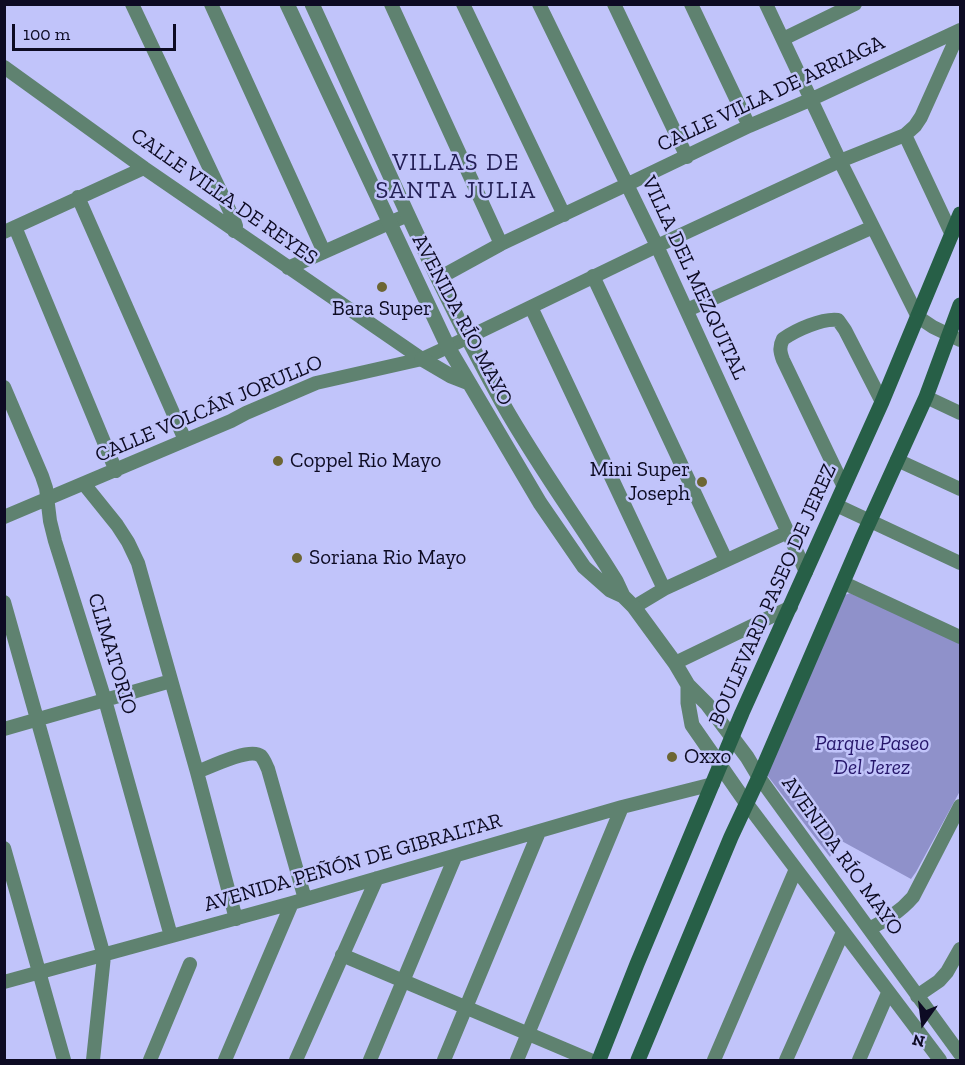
<!DOCTYPE html>
<meta charset="utf-8">
<style>
body{margin:0}
#map{position:relative;width:965px;height:1065px;overflow:hidden;background:#c1c4fa;font-family:"Zilla Slab",serif}
canvas{display:block}
.frame{position:absolute;inset:0;border:6px solid #0d0b23;pointer-events:none}
.north{position:absolute;left:893px;top:993px;width:60px;height:60px;-webkit-text-stroke:4px #c1c4fa;paint-order:stroke;rotate:194deg;font-size:16px;font-weight:700;line-height:24px;text-align:center;color:#0d0b23}
.north::after{content:'';display:block;margin:auto;width:21px;height:27px;background:#0d0b23;clip-path:polygon(50% 0,100% 100%,50% 72%,0 100%)}
.scale{position:absolute;left:12px;top:24px;width:164px;height:27px;box-sizing:border-box;border:3px solid #0d0b23;border-top:0;padding-left:8px;font-size:18px;line-height:21px;white-space:nowrap;color:#0d0b23;-webkit-text-stroke:4px #c1c4fa;paint-order:stroke}
</style>
<div id="map">
<canvas width="965" height="1065"></canvas>
<div class="frame"></div>
<div class="north">N</div>
<div class="scale">100 m</div>
</div>
<script>
const ctx = document.querySelector('canvas').getContext('2d');
ctx.lineJoin = 'round';
function fillPath(path, color) {
  ctx.fillStyle = color;
  ctx.fill(path, 'evenodd');
}
function strokePath(path, color, width, dash) {
  ctx.strokeStyle = color;
  ctx.lineWidth = width;
  ctx.lineCap = dash ? 'butt' : 'round';
  ctx.setLineDash(dash || []);
  ctx.stroke(path);
}
function write(font, color, halo, rows, align = 'center') {
  ctx.font = font + ' "Zilla Slab",serif';
  ctx.lineWidth = 5;
  ctx.setLineDash([]);
  ctx.textBaseline = 'middle';
  ctx.strokeStyle = halo;
  ctx.fillStyle = color;
  for (const [text, x, y, turn = 0] of rows) {
    ctx.save();
    ctx.translate(x, y);
    ctx.rotate((+turn || 0) * Math.PI / 180);
    ctx.textAlign = isNaN(turn) ? turn : align;
    if (halo) ctx.strokeText(text, 0, 0);
    ctx.fillText(text, 0, 0);
    ctx.restore();
  }
}
const green = new Path2D(`
 M850,593L960,643V791L916,872L911,879L838,839L830,857L767,775L845,595Z`);
const minor = new Path2D(`
 M132,4L234,220L236,226L234,231
 M211,4L324,252
 M391,4L501,244
 M463,4L564,215
 M539,4L657,246L806,572
 M614,4L687,157
 M691,4L749,126
 M766,4L840,161L918,317L933,327L960,340
 M783,39L855,4
 M4,67L144,168L422,359
 M905,135L952,235
 M78,197L185,440
 M15,227L116,471
 M4,232L144,168
 M288,268L389,223L408,215
 M593,276L726,560
 M439,278L501,244L626,185L749,126L812,99L960,30
 M531,307L664,589
 M687,310L873,227
 M4,387L42,476L46,488L50,521L55,541L105,700L171,936
 M926,397L960,413
 M897,460L960,489
 M84,484L117,525L128,542L138,563L197,772L236,919
 M843,485L783,360C780,352 779,347 783,339C796,330 822,318 838,320L845,330L882,402
 M836,505L960,563
 M4,517L231,421L246,413L316,383L422,359L448,347L657,246L840,161L905,135L915,126L921,117L960,30
 M844,583L960,637
 M4,602L104,956L93,1060
 M634,607L664,589L788,532
 M675,663L791,607
 M4,729L171,681
 M197,772C210,767 250,747 261,756C264,759 266,765 268,769L305,899
 M759,777L869,929L960,1054
 M747,804L940,1060
 M4,848L64,1060
 M869,929C886,920 900,912 913,897L960,806
 M342,955L590,1060
 M4,982L292,903L622,807L713,784
 M917,996L939,981L947,972L960,949
 M150,1060L190,964
 M225,1060L292,903
 M296,1060L377,878
 M370,1060L455,857
 M444,1060L539,832
 M517,1060L622,807
 M714,1060L796,869
 M786,1060L843,932
 M859,1060L888,993`);
const tertiary = new Path2D(`
 M287,4L448,347L540,503L584,567L610,590L623,596L634,607L675,663L688,685L707,704L747,757L759,777
 M312,4C374,138 431,275 503,404C534,459 572,512 606,565L616,581L623,596
 M422,359L451,376L469,383
 M688,685V703L692,725L747,804`);
const secondary = new Path2D(`
 M599,1060L637,964L742,713L882,402L960,214
 M638,1060L731,837L759,777L862,538L926,397L960,305`);
const markers = [
 [382,287,6,"#6d6633"],
 [278,461,6,"#6d6633"],
 [702,482,6,"#6d6633"],
 [297,558,6,"#6d6633"],
 [672,757,6,"#6d6633"]
];
const streetNames = [
 ["CALLE VILLA DE ARRIAGA",771,94,-25],
 ["CALLE VILLA DE REYES",224,197,35],
 ["VILLA DEL MEZQUITAL",694,278,65],
 ["AVENIDA RÍO MAYO",462,320,62],
 ["CALLE VOLCÁN JORULLO",209,409,-23],
 ["BOULEVARD PASEO DE JEREZ",773,595,-66],
 ["CLIMATORIO",112,654,73],
 ["AVENIDA RÍO MAYO",842,856,54],
 ["AVENIDA PEÑÓN DE GIBRALTAR",353,863,-16]
];
const poiNames = [
 ["Bara Super",382,309,"center"],
 ["Coppel Rio Mayo",290,461],
 ["Mini Super",690,470,"right"],
 ["Joseph",690,494,"right"],
 ["Soriana Rio Mayo",309,558],
 ["Oxxo",684,757]
];
const parkNames = [
 ["Parque Paseo",872,744],
 ["Del Jerez",872,768]
];
const quarterNames = [
 ["VILLAS DE",456,163],
 ["SANTA JULIA",456,191]
];
fillPath(green, '#8f91ca');
strokePath(minor, '#5f8270', 14);
strokePath(tertiary, '#5f8270', 15);
strokePath(secondary, '#275f47', 15);
for (const [x, y, r, color] of markers) {
  const dot = new Path2D();
  dot.arc(x, y, r, 0, 2 * Math.PI);
  ctx.fillStyle = color;
  ctx.fill(dot);
  strokePath(dot, '#c1c4fa', 2);
}
write('21px', '#0d0b23', '#c1c4fa', streetNames);
write('21px', '#0d0b23', '#c1c4fa', poiNames, 'left');
write('italic 21px', '#26166a', '#c1c4fa', parkNames);
ctx.letterSpacing = '1.5px';
write('24px', '#242056', '#c1c4fa', quarterNames);
ctx.letterSpacing = '0px';
</script>
